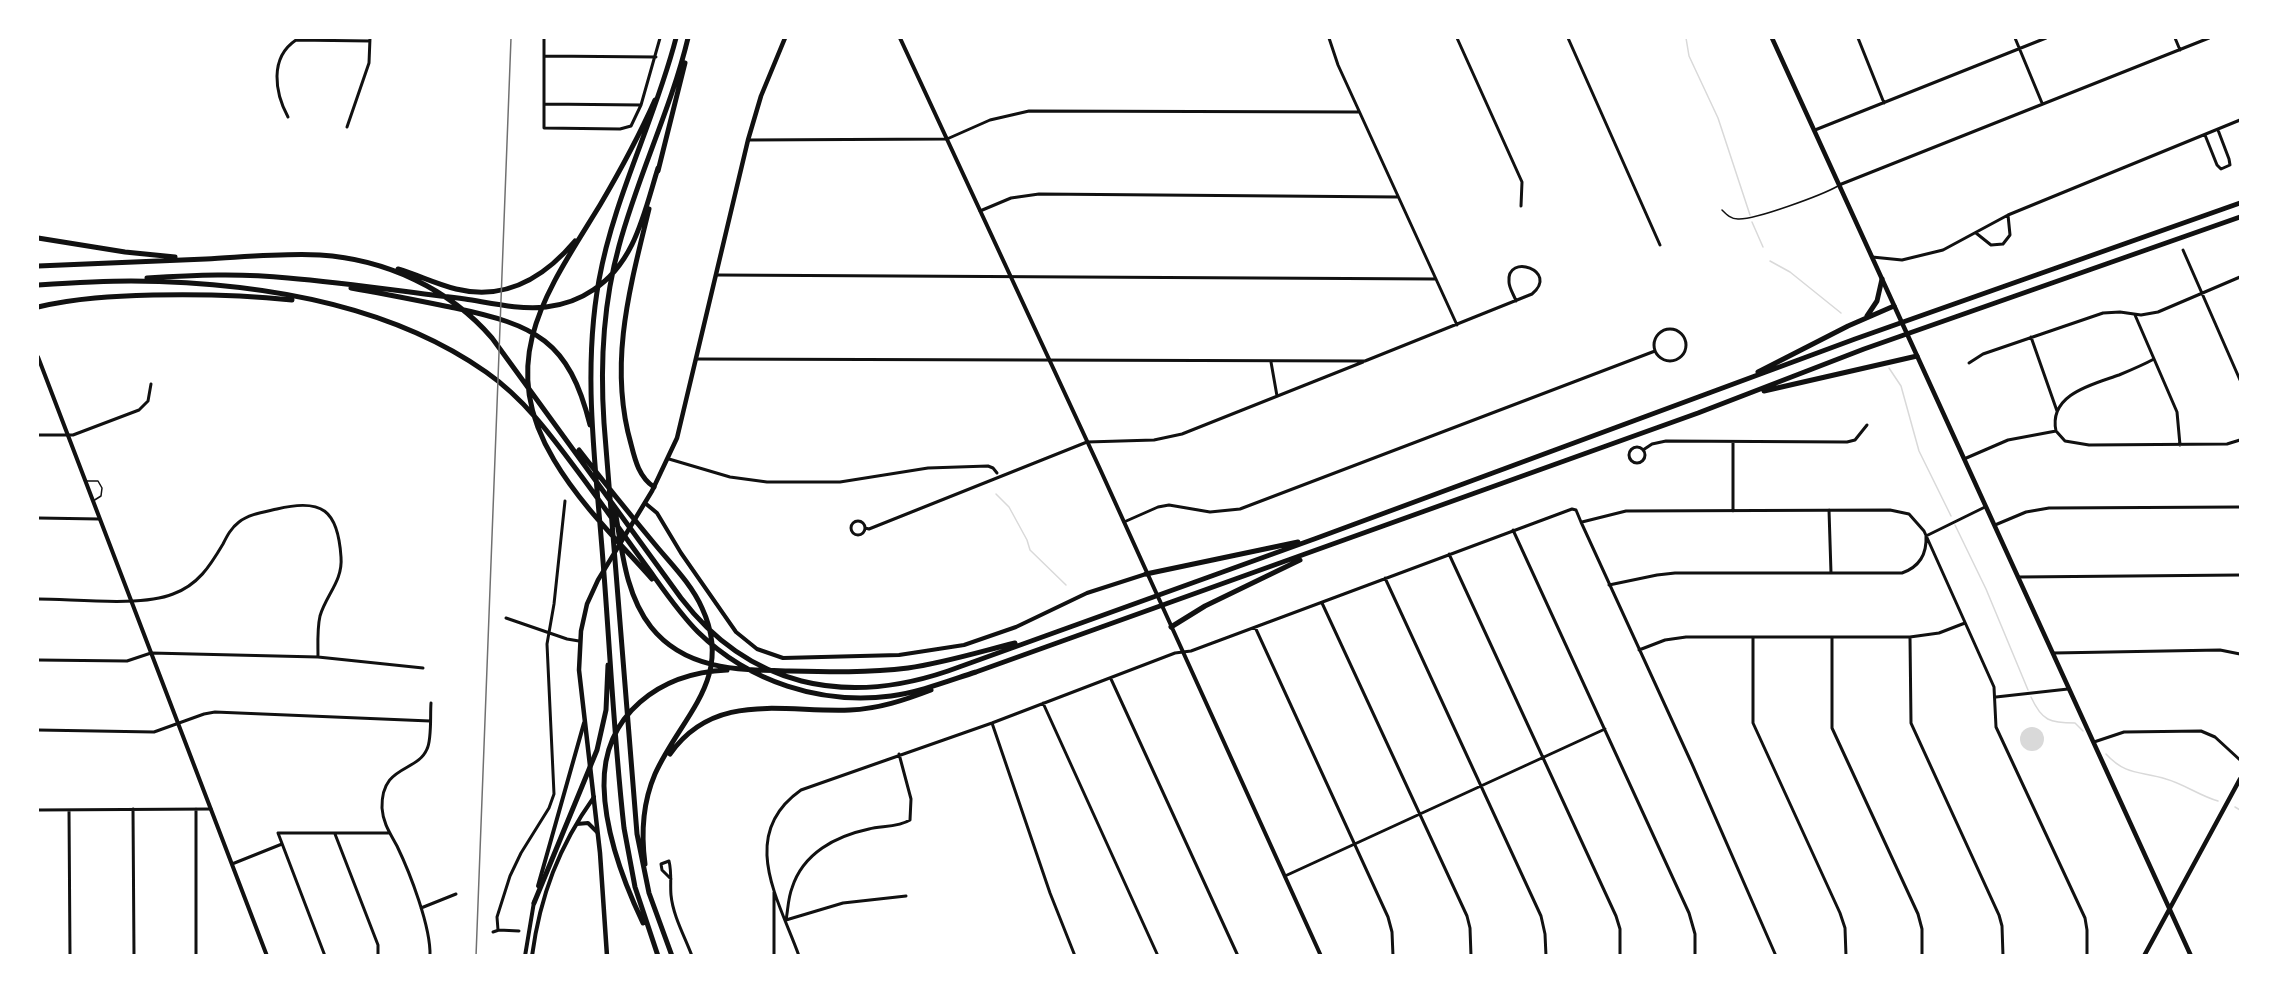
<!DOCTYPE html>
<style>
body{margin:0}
#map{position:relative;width:2278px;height:993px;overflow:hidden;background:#fff;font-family:Literata,serif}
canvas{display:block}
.frame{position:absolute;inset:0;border:39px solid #fff;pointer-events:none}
</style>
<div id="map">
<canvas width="2278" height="993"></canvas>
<div class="frame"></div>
</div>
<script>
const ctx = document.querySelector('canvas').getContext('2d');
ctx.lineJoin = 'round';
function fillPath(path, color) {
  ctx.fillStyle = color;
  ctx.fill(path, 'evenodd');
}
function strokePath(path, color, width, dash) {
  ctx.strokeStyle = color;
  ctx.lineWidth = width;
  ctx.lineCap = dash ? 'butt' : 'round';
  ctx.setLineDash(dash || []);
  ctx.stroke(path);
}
const water = new Path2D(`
 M2020 739a12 12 0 1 1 24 0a12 12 0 1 1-24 0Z`);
const stream = new Path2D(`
 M1686,38L1689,56L1718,118L1750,215
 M1752,222L1763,247
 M1770,261L1790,272L1841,313
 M1889,368L1901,386L1919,451L1951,516
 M996,494L1009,507L1027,540L1030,550L1066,585
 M1955,525L1986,589L2028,690
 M2031,697C2042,721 2050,723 2075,723L2083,731
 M2106,754C2126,776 2141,771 2166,779C2184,784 2200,796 2218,801
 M2235,807L2240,810`);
const service = new Path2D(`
 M1722,210C1727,215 1731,219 1738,219C1755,220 1822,195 1838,186
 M86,481H98L102,488L101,496L93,501`);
const minor = new Path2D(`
 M544,38V128L620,129L631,126L641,105L660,38
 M1329,38L1338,65L1457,325
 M1457,38L1522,182L1521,206
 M1568,38L1660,245
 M1858,38L1884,103
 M2015,38L2042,103
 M2175,38L2180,50
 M544,56L656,57
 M544,104L641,105
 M288,117C275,93 269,58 296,40L370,41
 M347,127L369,63L370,38
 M1815,130L2046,38
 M2205,135L2217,165L2221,169L2230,165L2229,159L2218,130
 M748,140L947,139L990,120L1029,111L1359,112
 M1839,185L2209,38
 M980,211L1011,198L1039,194L1398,197
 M1976,233L1991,245L2003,244L2010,235L2008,215
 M2183,250L2240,380
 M1872,257L1902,260L1943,250L2008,215L2240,120
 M717,275L1436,279
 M2135,315L2177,412L2180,445
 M1654 345a16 16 0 1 1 32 0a16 16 0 1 1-32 0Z
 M2031,337L2057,411
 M697,359L1365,361L1532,294C1560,271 1506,252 1509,282C1509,288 1514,295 1516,301
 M1271,362L1277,396
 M1969,363L1983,354L2103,313L2120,312L2141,315L2158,312L2240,277
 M2056,431L2065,441L2089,445L2227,444L2240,440
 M2056,431C2048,394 2094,384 2119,375C2131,370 2143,365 2154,359
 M38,435H73L139,410L148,401L151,384
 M1629 455a8 8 0 1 1 16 0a8 8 0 1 1-16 0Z
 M1643,450L1652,444L1666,441L1847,442L1855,440L1867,425
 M669,459L730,477L767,482H840L928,468L988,466L993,468L997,473
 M1964,459L2008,440L2056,431
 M1829,510L1831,573
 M1733,511V442
 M38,518L99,519
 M851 528a7 7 0 1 1 14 0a7 7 0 1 1-14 0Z
 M1124,522L1158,507L1169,505L1210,512L1240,509L1655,351
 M1582,522L1626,511L1890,510L1909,514L1924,531L1994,687L1996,727L2085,918L2087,930V956
 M1995,525L2026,512L2049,508L2240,507
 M865,528L869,529L1087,442L1154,440L1182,434L1363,362
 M1513,530L1689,913L1695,934V956
 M1449,554L1616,916L1620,929V956
 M2019,577L2240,575
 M1385,578L1541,916L1545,934L1546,956
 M1609,585L1657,575L1675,573H1902C1919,567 1927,554 1926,536L1985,507
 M38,599C74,599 141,607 173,594C198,585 210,566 223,544C227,536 231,528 239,522C249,514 264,512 277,509C322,498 338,510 341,557C343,581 326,595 320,616C317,629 318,644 318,657
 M1322,603L1467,916L1470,928L1471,956
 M506,618L567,639L579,641
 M1255,627L1388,917L1392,932L1393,956
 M1753,637V723L1840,913L1845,928L1846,956
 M1832,637V728L1918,914L1922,929V956
 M1910,637L1911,723L1999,915L2002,926L2003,956
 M1639,650L1665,640L1686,637H1910L1939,633L1965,623
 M2054,653L2220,650L2240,654
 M38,660L127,661L151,653L318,657L423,668
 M1111,679L1238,956
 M1996,697L2068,689
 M1043,703L1158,956
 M992,723L1050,893L1075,956
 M38,730L154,732L204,714L215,712L430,721
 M2094,742L2124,732L2201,731L2215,737L2240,760
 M899,754L911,799L910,820C899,827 882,826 869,829C836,836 803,853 792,888C788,898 788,910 786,920L843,903L906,896
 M133,809L134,956
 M196,809V956
 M38,810L211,809
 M69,810L70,956
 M335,834L378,945V956
 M232,864L282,844
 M1285,876L1605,729
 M671,879L662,870L661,864L669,861C672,873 670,884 671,895C673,916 685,937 692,956
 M421,908L456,894
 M498,930L497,917L510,876L521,853L549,808L554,794L547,644L554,604L565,501
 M493,932L499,930L519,931
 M325,956L278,833H389
 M430,956C431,927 410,873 397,846C390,833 383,823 382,808C381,764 417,773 427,749C432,739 430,715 431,703
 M774,956V892
 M799,956C779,900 737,835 801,790L992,723L1175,653L1191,651L1572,509L1576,510L1581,522L1692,764L1776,956`);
const tertiary = new Path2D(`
 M900,38L1100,469L1321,956
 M38,357L267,956
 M645,503L657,513L681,553L736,632L757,649L783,658L899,655L964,645L1016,627L1087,593L1146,574`);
const secondary = new Path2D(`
 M577,824L588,823L597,832
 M538,886L584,723
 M525,956L534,902
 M532,956C540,896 559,846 594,797`);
const primary = new Path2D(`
 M1772,38L2191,956
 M607,956L600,853L579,670L581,631L587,604L598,580L652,491L677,438L748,140L761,96L785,38
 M2144,956L2240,779`);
const motorway = new Path2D(`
 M658,171L685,63
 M649,209C630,287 608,364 631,444C635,460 639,477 654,487
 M38,238L125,252L175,257
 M38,266C94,264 150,261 206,259C244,257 283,253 320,255C385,259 450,289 492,338L681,598C749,687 845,706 948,671L1317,538L1855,339L2240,203
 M398,269C418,275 436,284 456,289C505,301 544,278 575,241
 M147,278C194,275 241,273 288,278C347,283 406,292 465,299C491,303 520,310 546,307C563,305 580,299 593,290C635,263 644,213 658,168
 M38,285C69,283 100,281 131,281C251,282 385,301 486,372C526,400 553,438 582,477C605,508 627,540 650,571C665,592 680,614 698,632C749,682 821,705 891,696C920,692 948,681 976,672L1698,413L1864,349L2240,217
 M351,288C386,294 420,301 455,308C535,325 569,340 590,425
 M38,307C76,298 114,296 153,295C201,294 245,295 292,300
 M1867,316L1877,301L1882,279
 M1758,372L1848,326L1894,306
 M1764,391L1917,356
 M579,450C603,481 628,512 653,542C670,563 691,583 702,608C735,679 681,716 655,774C643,802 641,834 645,864
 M615,510C622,549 625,594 651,627C685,670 738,670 789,671C829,672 868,673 908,668C944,663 979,652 1015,643
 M1146,574L1298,542
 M652,579C618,541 580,504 554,460C494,360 548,290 600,205C620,171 639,136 655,100
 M1171,627L1205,606L1300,560
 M670,754C715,690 785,713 850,710C878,709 905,700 931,690
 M534,903L597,750L606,710L608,665
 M643,923C623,881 605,833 604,786C603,714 660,673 727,670
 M658,956L635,887L624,828C614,739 610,650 603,561C596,467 582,373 599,280C614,197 655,120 676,38
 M672,956L649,893L637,834L604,423C600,363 603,304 619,246C638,175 671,109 688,38`);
const rail = new Path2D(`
 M476,956L511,38`);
fillPath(water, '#d9d9d9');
strokePath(stream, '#d9d9d9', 1.5);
strokePath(service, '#111', 1.5);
strokePath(minor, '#111', 3);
strokePath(tertiary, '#111', 4);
strokePath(secondary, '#111', 4);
strokePath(primary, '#111', 4.5);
strokePath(motorway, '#111', 5);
strokePath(rail, '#707070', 1.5);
</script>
